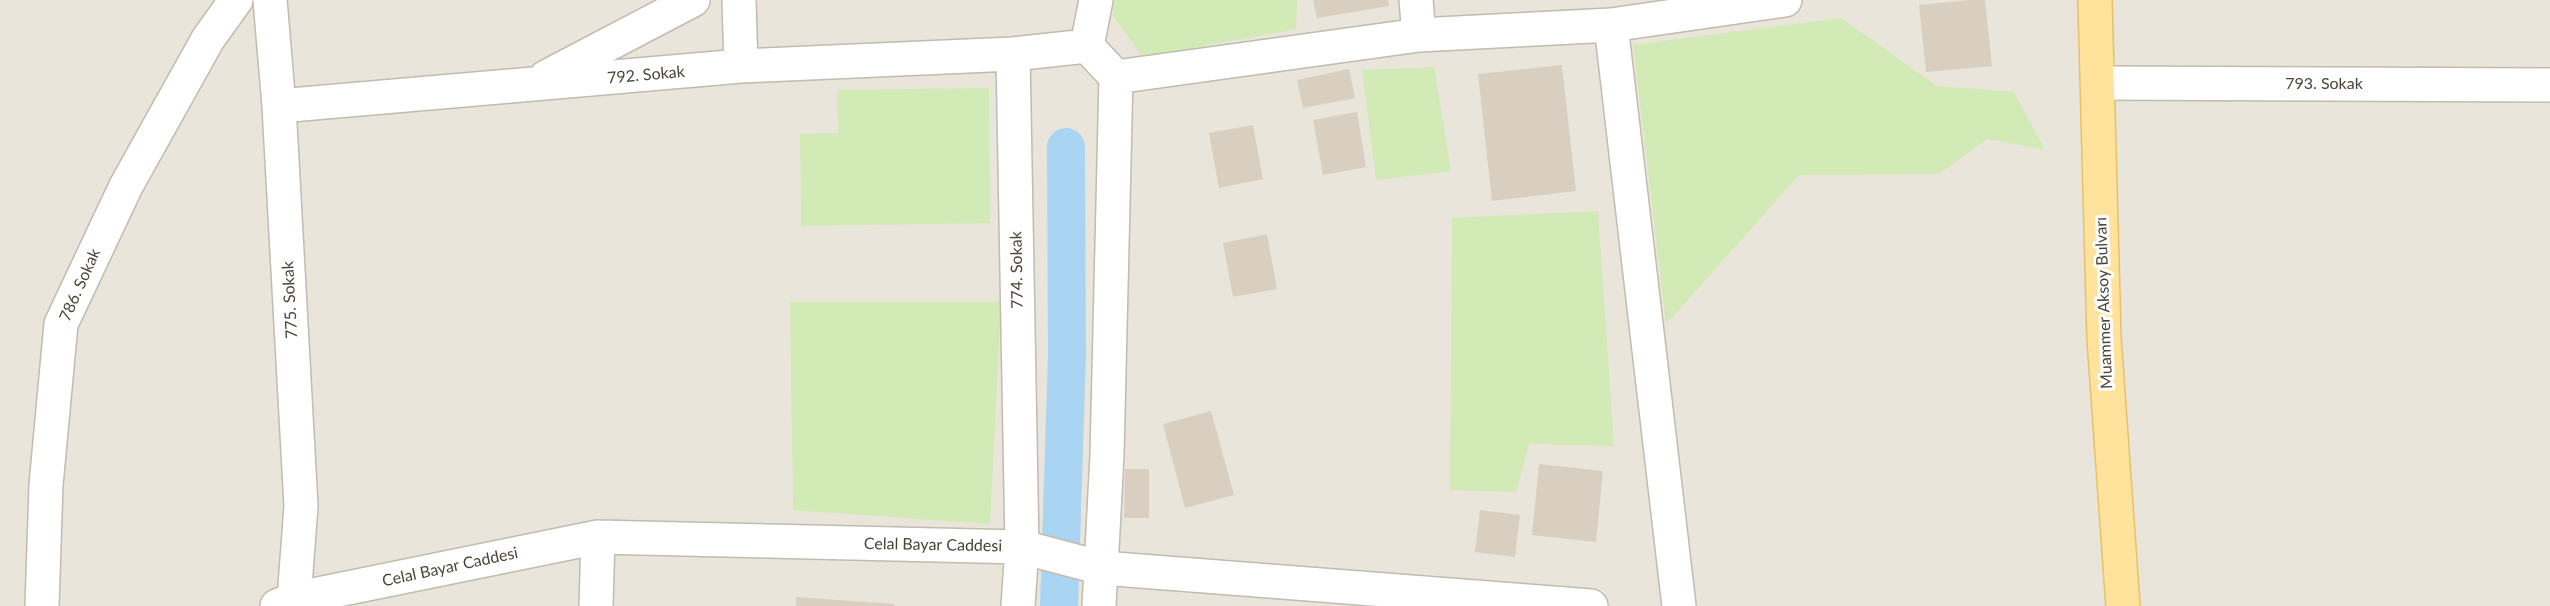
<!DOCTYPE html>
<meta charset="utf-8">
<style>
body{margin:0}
canvas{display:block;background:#f6f3ec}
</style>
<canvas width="2550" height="606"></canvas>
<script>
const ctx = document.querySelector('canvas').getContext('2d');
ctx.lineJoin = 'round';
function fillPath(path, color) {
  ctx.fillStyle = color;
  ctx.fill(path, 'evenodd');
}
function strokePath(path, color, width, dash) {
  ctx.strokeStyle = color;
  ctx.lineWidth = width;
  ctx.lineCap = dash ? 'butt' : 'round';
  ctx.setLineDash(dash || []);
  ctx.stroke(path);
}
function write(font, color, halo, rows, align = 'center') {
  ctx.font = font + ' Lato,sans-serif';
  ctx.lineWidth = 6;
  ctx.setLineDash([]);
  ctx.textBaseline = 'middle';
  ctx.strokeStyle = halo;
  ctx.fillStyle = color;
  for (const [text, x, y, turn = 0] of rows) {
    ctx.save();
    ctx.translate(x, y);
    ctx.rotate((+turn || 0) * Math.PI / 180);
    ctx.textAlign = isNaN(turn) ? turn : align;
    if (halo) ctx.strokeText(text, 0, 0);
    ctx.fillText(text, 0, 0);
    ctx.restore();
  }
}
const residential = new Path2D(`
 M0,0H2550V606H0Z`);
const green = new Path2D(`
 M1113,0H1297L1296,29L1143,57L1113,16Z
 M1841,18L1937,86L2014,92L2045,150L1987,139L1939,174L1799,175L1666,324L1633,45Z
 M1434,67L1451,171L1376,180L1362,70Z
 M989,88L990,223L801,226L800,134L838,133L837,90Z
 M1598,211L1614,446L1529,444L1516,492L1450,490L1452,218Z
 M790,302H1001L990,524L793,510Z`);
const canal = new Path2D(`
 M1059,606L1067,355L1066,147`);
const building = new Path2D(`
 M1313,0H1388L1389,6L1317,18Z
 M1970,0H1985L1992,66L1926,72L1919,5Z
 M1562,65L1576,191L1492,201L1478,74Z
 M1349,69L1355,98L1303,108L1297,80Z
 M1357,112L1366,167L1323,175L1313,120Z
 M1253,125L1263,179L1219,188L1209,133Z
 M1267,234L1277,289L1233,297L1223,243Z
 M1211,411L1234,495L1185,508L1163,424Z
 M1539,464L1603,471L1596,542L1532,535Z
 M1125,469H1149V518H1124Z
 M1480,510L1520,515L1515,557L1475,552Z
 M796,597L894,604V606H796Z`);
const minor = new Path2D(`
 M270,0L279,106L301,506L294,599
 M739,0L741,66
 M1416,0L1419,35
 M1611,25L1679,606
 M1087,46L1116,77L1419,35L1611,25L1785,0
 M546,77L693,0
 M2098,83L2550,85
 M279,106L741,66L1013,54
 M42,606L46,485L61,324L126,186L208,39L236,0
 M277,606L294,599L598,537L1022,547L1102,568L1591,606
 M596,606L598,537
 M1018,606L1022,547L1013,54L1087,46L1096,0
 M1099,606L1107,455L1116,77`);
const major = new Path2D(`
 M2095,0L2104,338L2123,606`);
const streetNames = [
 ["792. Sokak",646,75,-5],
 ["793. Sokak",2324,84],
 ["774. Sokak",1017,270,-91],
 ["786. Sokak",80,285,-66],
 ["775. Sokak",290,300,-93],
 ["Muammer Aksoy Bulvarı",2104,303,-92],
 ["Celal Bayar Caddesi",933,545,1],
 ["Celal Bayar Caddesi",450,567,-12]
];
fillPath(residential, '#eae5da');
fillPath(green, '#d2eab5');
strokePath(canal, '#a9d4f2', 38);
fillPath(building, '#d8cfc1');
strokePath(minor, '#c2bbae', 36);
strokePath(major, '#e6c16a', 36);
strokePath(minor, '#fff', 33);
strokePath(major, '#ffe39c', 33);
write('16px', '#4b4439', '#fff', streetNames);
</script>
